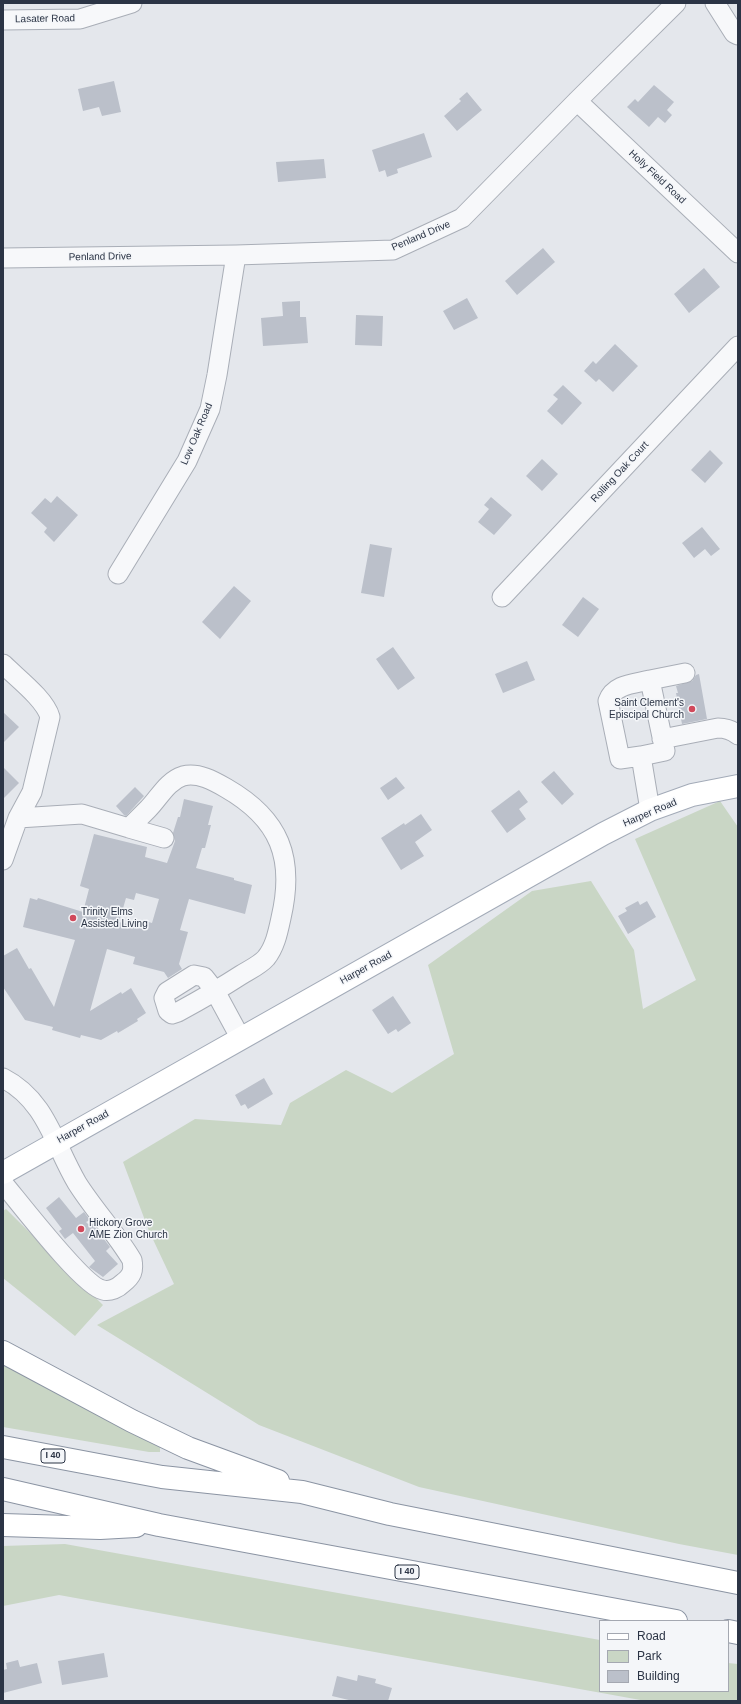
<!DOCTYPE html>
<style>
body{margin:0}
#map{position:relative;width:741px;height:1704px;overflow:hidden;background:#e4e7ec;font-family:Helvetica,sans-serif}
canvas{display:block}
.frame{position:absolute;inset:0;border:4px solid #2b3445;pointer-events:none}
.legend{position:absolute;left:599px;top:1620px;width:130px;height:72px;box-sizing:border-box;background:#f4f6f9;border:1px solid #a4a8b1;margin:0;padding:5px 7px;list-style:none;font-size:12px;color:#2b3445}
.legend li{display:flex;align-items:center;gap:8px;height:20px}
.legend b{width:20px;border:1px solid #a4a8b1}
</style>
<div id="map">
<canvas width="741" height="1704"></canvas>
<div class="frame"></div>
<ul class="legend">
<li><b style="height:5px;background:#fff"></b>Road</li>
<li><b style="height:11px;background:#c9d6c5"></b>Park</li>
<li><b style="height:11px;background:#bbc0ca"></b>Building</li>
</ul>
</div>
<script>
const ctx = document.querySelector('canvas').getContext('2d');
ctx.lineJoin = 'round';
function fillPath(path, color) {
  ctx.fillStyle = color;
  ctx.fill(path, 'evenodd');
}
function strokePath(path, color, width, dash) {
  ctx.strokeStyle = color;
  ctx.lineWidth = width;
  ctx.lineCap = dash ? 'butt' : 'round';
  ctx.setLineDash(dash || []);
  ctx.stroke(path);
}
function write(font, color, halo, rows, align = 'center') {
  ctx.font = font + ' Helvetica,sans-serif';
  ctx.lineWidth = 3;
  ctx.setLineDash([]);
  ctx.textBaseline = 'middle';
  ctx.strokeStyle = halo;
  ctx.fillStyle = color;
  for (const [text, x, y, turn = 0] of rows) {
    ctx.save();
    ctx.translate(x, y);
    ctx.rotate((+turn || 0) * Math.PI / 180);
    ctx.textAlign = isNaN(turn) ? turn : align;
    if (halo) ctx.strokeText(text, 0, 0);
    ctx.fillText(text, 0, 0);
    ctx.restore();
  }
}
const green = new Path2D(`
 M720,801L738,827V1555L679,1544L419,1487L259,1425L97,1325L174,1284L149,1231L123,1162L195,1119L281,1125L290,1103L346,1070L392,1093L454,1054L428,965L532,891L591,881L634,950L643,1009L696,980L635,839Z
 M6,1209L103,1305L75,1336L3,1278V1211Z
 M3,1365L160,1447V1452H149L3,1427Z
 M65,1544L600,1640V1691H728V1663L738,1664V1701H646L59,1595L3,1606V1546Z`);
const building = new Path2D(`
 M114,81L121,112L102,116L99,107L83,111L78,89Z
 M654,85L674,102L667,110L672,115L665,123L658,117L649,127L627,107L635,99L638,102Z
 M467,92L482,110L457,131L444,116L461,101L459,99Z
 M424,133L432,157L397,169L398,173L387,177L385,170L379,172L372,150Z
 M324,159L326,178L278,182L276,162Z
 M543,248L555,262L517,295L505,281Z
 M704,268L720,287L689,313L674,294Z
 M467,298L478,318L454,330L443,311Z
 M300,301V317H306L308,343L263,346L261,318L283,316L282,302Z
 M356,315L383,316L382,346L355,345Z
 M615,344L638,366L613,392L599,379L596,382L584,371L593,361L596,364Z
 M563,385L582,403L562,425L547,411L558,399L553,395Z
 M710,450L723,463L705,483L691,470Z
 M542,459L558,474L542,491L526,476Z
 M57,496L78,515L54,542L44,532L47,528L31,513L45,498L51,503Z
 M491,497L512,515L494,535L478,522L489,509L484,505Z
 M702,527L720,549L711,556L705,549L694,558L682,543Z
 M370,544L392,548L384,597L361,593Z
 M234,586L251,601L220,639L202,622Z
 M583,597L599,609L578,637L562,625Z
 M393,647L415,678L398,690L376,659Z
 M527,661L535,680L503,693L495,674Z
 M699,674L707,719L682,724L676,693H678L676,686L692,681L696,675Z
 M3,712L19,727L3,743Z
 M3,767L19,783L3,799Z
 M554,771L574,794L562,805L541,782Z
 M396,777L405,788L388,800L380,788Z
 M135,787L144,796L126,816L124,815L116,806Z
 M519,790L528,802L519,809L526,819L507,833L491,811Z
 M184,799L213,806L208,825H211L205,848H202L196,868L234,878V880L252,885L245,914L189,899L180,930L188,932L179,964L182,969L168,978L164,972L133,964L135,957L107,949L90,1011L121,992L122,994L131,988L146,1013L137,1019L138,1021L118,1033L117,1031L101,1040L81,1035L80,1038L52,1030L53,1027L25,1020L3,987V956L17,948L29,969L31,968L54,1007L75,940L23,927L30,898L37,900L38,898L83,912L89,889L80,886L94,834L147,847L145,857L167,863L175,841L173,833L178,817H180ZM136,893L159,899L152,923L145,921L143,928L119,922L126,898L134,900Z
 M421,814L432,830L415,842L424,856L401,870L381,838L404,823L405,825Z
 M638,901L640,905L647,901L656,917L628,934L618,916L627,911L625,908Z
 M393,996L411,1023L398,1032L396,1029L388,1034L372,1010Z
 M264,1078L273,1094L248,1109L245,1104L241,1106L235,1095Z
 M59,1197L76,1218L84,1212L90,1220L86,1222L88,1224L91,1222L110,1247L106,1251L118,1264L103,1277L89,1267L95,1261L73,1233L65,1239L59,1231L62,1229L46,1208Z
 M104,1653L108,1677L62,1685L58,1661Z
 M18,1660L20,1667L37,1663L42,1683L3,1693V1670L7,1669L6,1663Z
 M358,1675L376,1679L375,1683L392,1688L388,1701H353L332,1696L337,1676L357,1681Z`);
const minor = new Path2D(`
 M715,3L734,33L738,35
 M3,20L80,19L132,3
 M577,101L738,253
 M3,258L236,255L393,250L462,218L577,101L676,3
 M118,574L187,461L210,409L217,375L236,255
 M502,597L738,346
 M3,664C17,678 45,699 50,717L32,792L18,818
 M650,680L685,673
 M662,739L718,728C726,728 732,730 738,735
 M641,756L665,751L650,680C634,684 614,684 608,701L620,759L641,756L650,810
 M129,828L164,838
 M3,860L18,818L82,814L129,828C135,822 142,815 148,809C159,798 167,781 183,776C198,772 214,781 226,788C280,819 295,858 281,918C278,932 275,947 266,958C260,965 249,970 241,975C221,988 200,1000 178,1012L172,1014L168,1011L164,998L167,992L194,975L204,977L215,991L241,1039
 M3,1078C46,1100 54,1144 77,1183C94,1210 116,1233 132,1260C134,1271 132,1276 123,1283C118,1288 110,1292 103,1290C84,1287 19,1202 3,1183`);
const major = new Path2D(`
 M3,1173L603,834L650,810L692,795L738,786`);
const highway = new Path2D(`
 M3,1352L132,1421L188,1448L278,1481
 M3,1447L162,1477L302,1492L390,1514L738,1583
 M3,1489L159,1525L676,1621
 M3,1525L100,1528L136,1526
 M728,1631L738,1633`);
const markers = [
 [692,709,4,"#d1495b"],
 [73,918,4,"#d1495b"],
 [81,1229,4,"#d1495b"]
];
const shields = [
 [53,1456,24],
 [407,1572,24]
];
const shieldNames = [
 ["I 40",53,1456],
 ["I 40",407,1572]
];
const streetNames = [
 ["Lasater Road",45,19,-1],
 ["Holly Field Road",657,177,43],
 ["Penland Drive",421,236,-23],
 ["Penland Drive",100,257,-1],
 ["Low Oak Road",197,434,-67],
 ["Rolling Oak Court",620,472,-47],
 ["Harper Road",650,813,-23],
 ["Harper Road",366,968,-29],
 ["Harper Road",83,1127,-29]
];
const poiNames = [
 ["Saint Clement's",684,703,"right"],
 ["Episcipal Church",684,715,"right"],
 ["Trinity Elms",81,912],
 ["Assisted Living",81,924],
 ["Hickory Grove",89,1223],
 ["AME Zion Church",89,1235]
];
fillPath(green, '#c9d6c5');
fillPath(building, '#bbc0ca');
strokePath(minor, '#a9aeb7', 21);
strokePath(major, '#a3abb8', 24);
strokePath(highway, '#8b94a3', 24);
strokePath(minor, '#f7f8fa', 19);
strokePath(major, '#fff', 22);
strokePath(highway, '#fff', 22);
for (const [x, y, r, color] of markers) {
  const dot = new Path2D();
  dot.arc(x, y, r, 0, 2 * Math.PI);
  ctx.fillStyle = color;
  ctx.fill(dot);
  strokePath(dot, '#f4f6f9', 1.5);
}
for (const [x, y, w] of shields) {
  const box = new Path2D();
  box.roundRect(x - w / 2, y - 7, w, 14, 3);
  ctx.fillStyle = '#f4f6f9';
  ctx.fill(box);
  strokePath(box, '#2b3445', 1);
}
write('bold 9px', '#2b3445', null, shieldNames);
write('10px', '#2b3445', '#f4f6f9', streetNames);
write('10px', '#2b3445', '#f4f6f9', poiNames, 'left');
</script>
